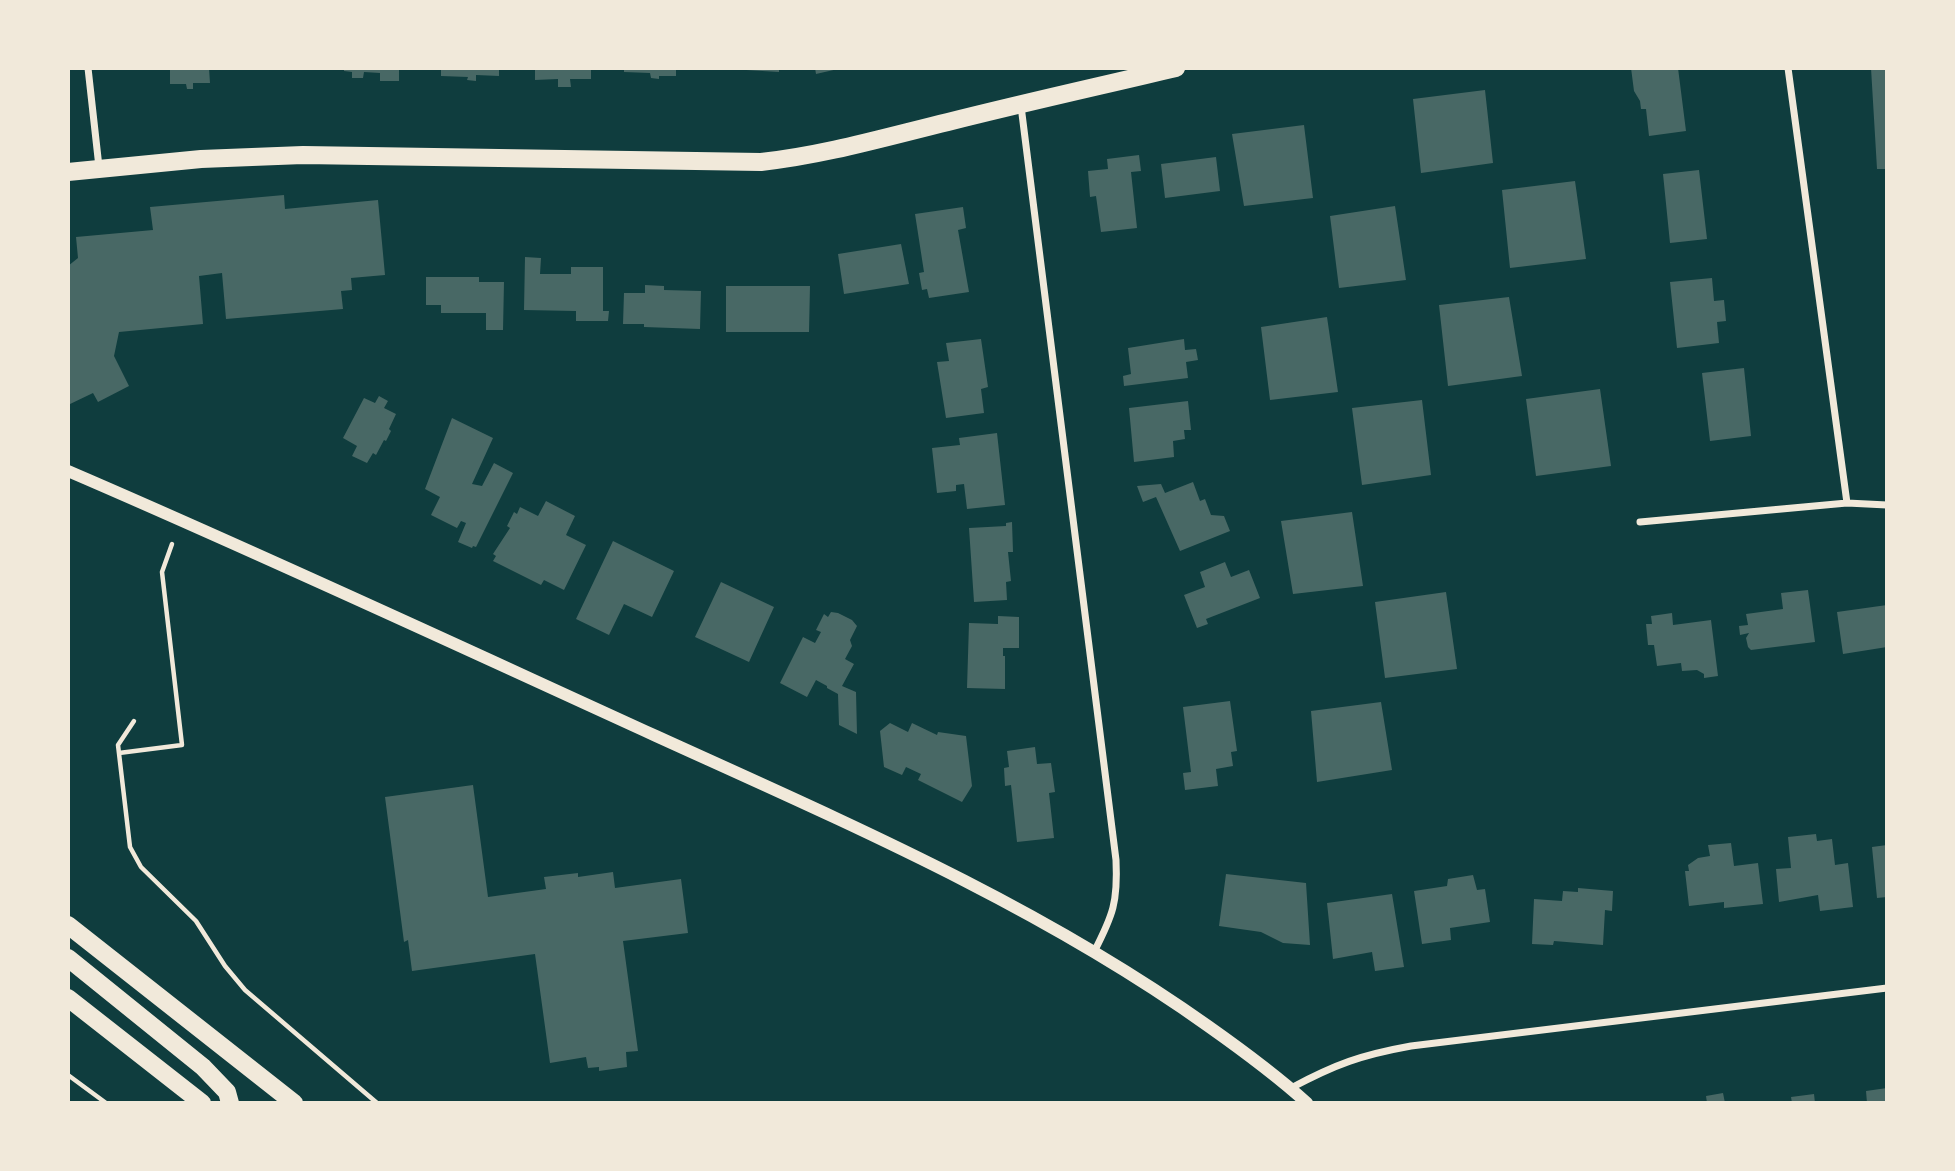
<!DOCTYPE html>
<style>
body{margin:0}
#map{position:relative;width:1955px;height:1171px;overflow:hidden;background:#0f3d3e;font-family:"Noto Sans",sans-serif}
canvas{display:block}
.frame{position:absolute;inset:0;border:70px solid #f1e9da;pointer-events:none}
</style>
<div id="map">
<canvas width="1955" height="1171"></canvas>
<div class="frame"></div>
</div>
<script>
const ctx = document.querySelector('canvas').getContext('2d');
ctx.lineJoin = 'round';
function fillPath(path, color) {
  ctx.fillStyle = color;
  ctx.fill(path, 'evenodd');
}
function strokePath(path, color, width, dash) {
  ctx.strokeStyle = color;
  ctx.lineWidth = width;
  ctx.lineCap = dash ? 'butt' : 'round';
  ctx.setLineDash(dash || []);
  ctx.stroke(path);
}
const building = new Path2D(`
 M170,68H209L210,83H193V89H187L186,84H170Z
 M344,68H399V81H380V73L364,72L363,78H352V72L344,71Z
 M441,68H499V76L476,75V81L467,80L468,77L441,76Z
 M535,68H591V79H570L571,87H558V79L535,80Z
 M624,68H676V76H659V79L651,78L650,73L624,72Z
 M746,68H779V72L746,70Z
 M815,68H838V69L816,74Z
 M1631,68H1678L1686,131L1649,136L1646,109H1641L1640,101L1634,91Z
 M1871,68H1887V169H1877Z
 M1485,90L1493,163L1421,173L1413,99Z
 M1304,125L1313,198L1244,206L1232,134Z
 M1139,155L1141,171L1131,172L1137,228L1101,232L1096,196L1090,197L1088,171L1108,169L1107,159Z
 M1216,157L1220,191L1165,198L1161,164Z
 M1699,170L1707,239L1670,243L1663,174Z
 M1575,181L1586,259L1510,268L1502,190Z
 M284,195L285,209L378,200L385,275L351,278L352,290L341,291L343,309L226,319L222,273L199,276L203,324L119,332L114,356L129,386L98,402L93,393L68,405V266L78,258L76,237L153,230L150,207Z
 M1395,206L1406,280L1339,288L1330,216Z
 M963,207L966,228L958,230L969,292L929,298L927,289L922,290L919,273L924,272L915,214Z
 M901,244L909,284L844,294L838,254Z
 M525,257L541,258L540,274H571V267H603V311H609L608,321H576V311L524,310Z
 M426,277H479V282H504L503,330H486V313H441V305H426Z
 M1712,278L1714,301L1724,300L1726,321L1717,322L1719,343L1677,348L1670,282Z
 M645,285L664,286V290L701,291L700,329L644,327V324H623L624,293H645Z
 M726,286H810L809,332H726Z
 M1509,297L1522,376L1448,386L1439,305Z
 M1327,317L1338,392L1270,400L1261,327Z
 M981,339L988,387L981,389L984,413L946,418L937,362L949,361L946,343Z
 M1184,339L1185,350L1196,349L1198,360L1186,362L1188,378L1124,386L1123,376L1131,374L1128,348Z
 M1744,368L1751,436L1710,441L1702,373Z
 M1600,389L1611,466L1536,476L1526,399Z
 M379,396L388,401L384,408L396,414L389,429L391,431L386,441L384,440L376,455L373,453L367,463L352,456L357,446L343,438L364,398L375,403Z
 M1422,400L1431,475L1362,485L1352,408Z
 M1188,401L1191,430H1184L1185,439L1173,441L1174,457L1134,462L1129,408Z
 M452,418L493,438L472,484L482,486L494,463L513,473L476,547L473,546L472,548L458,542L466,523L461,521L457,528L431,515L440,497L425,489Z
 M997,433L1005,505L967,509L964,484L956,485V491L937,493L932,448L960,445L959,438Z
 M1193,482L1200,501L1205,499L1211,515L1224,516L1230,531L1180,551L1156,497L1143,502L1137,486L1161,484L1165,493Z
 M546,501L575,516L566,535L586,545L564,590L544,580L541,585L493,561L496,556L493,554L510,528L507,526L514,512L517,514L520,507L538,516Z
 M1352,512L1363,586L1293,594L1281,521Z
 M1012,522L1013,552H1008L1011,581L1006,582L1007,600L974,602L969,528L1006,526V523Z
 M613,541L674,571L652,617L624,604L609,635L576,619Z
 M1225,562L1231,577L1249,570L1260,598L1206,619L1208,624L1197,628L1184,595L1205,587L1200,572Z
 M721,582L774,607L749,662L695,637Z
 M1808,590L1815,642L1751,650L1748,647L1746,638L1749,633L1740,635L1739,626L1748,625L1746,614L1783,609L1781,593Z
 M1446,592L1457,669L1385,678L1375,602Z
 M1887,605V647L1843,654L1837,612Z
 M831,612L838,613L852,620L857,626L850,640L852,646L845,659L854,664L842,686L856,692L857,734L839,725L838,694L827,688V686L816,680L807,697L780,683L803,637L815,643L821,632L816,630L824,614L828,617Z
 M1672,613L1673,625L1711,620L1718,676L1704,678V674L1697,670L1682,671L1681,663L1657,666L1654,645H1648L1646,624H1652L1651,616Z
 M998,616L1019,617V648H1003V656H1005V689L967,688L969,623L998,624Z
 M1230,701L1237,751L1231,752L1233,766L1216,769L1218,786L1185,790L1183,773L1191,772L1183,707Z
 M1381,702L1392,770L1317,782L1311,711Z
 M890,723L908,732L912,723L937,735L938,732L966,736L972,786L962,802L918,780L921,774L906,767L902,775L884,767L880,731Z
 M1035,747L1037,764L1051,763L1055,792L1049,793L1054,838L1017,842L1011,785L1005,786L1004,768L1009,767L1007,751Z
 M473,785L488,897L546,889L544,877L578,873V877L613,872L615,888L681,879L688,933L623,941L638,1051L626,1052L627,1067L599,1071V1067L588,1068L586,1057L550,1063L535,954L412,971L408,940L404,942L385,797Z
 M1816,834L1817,841L1832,839L1835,865L1848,863L1853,907L1820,911L1818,895L1779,902L1776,869L1791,868L1788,837Z
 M1731,843L1734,866L1758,863L1763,904L1724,908V902L1689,906L1685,871H1689L1688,865L1698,858L1710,856L1708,845Z
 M1887,845V897L1877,898L1872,847Z
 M1226,874L1306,883L1310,945L1283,943L1261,932L1219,926Z
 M1473,875L1477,890L1485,889L1490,922L1450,928L1451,940L1422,944L1414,891L1447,886L1448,879Z
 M1578,888L1613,891L1612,911L1605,910L1603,945L1554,941L1553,945L1532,944L1534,899L1562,901L1563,891L1578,892Z
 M1392,894L1404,967L1375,971L1372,952L1333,959L1327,903Z
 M1887,1088V1103H1867L1866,1091Z
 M1723,1093L1725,1103H1707L1706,1096Z
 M1814,1094L1815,1103H1792L1791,1097Z`);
const path = new Path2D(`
 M134,721L118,745L130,847L141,867L196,921L225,966L245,990L377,1103
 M119,753L182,745L162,572L172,544
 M68,1075L106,1103`);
const minor = new Path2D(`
 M88,68L99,167
 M1788,68L1847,503
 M1021,106L1116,860C1118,902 1113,915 1094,952
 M1640,522L1847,503L1887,505
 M1291,1088C1336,1064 1361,1055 1411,1046L1887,988`);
const tertiary = new Path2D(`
 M68,471C266,556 461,647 656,736C845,822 1038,905 1208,1026C1242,1050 1276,1075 1307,1103`);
const primary = new Path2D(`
 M68,172L201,159L303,155L761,162C825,155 886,137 948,122C1023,103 1100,86 1176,68
 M68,925L294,1103
 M68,958L203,1067L227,1092L230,1103
 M68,998L202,1103`);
fillPath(building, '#486865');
strokePath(path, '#f1e9da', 4.5);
strokePath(minor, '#f1e9da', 7);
strokePath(tertiary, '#f1e9da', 12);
strokePath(primary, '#f1e9da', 18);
</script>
